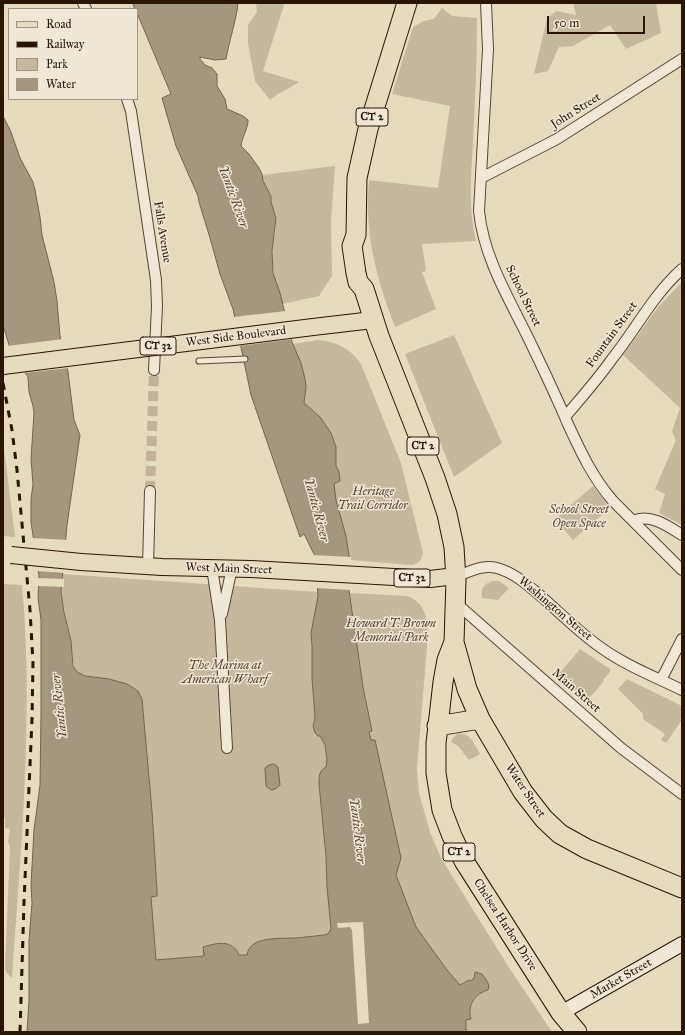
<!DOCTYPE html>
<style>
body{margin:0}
#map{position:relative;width:685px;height:1035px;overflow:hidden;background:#e5dbbd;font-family:"IM FELL Great Primer",serif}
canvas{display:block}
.frame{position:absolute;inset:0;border:4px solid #2a1402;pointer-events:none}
.legend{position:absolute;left:8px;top:8px;width:130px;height:92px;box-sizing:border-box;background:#eee8d4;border:1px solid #a09380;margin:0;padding:5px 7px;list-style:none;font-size:12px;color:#2a1402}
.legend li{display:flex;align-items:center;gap:8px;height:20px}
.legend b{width:20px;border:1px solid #a09380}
.scale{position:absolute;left:547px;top:16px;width:98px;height:18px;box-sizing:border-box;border:2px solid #2a1402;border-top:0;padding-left:5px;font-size:12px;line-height:14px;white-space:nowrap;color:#2a1402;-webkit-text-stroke:3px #eee8d4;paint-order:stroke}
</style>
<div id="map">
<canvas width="685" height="1035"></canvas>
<div class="frame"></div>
<ul class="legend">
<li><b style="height:5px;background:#e5dbbd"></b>Road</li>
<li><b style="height:5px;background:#2a1402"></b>Railway</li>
<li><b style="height:11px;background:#c5b99d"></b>Park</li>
<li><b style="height:11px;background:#a5977d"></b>Water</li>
</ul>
<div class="scale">50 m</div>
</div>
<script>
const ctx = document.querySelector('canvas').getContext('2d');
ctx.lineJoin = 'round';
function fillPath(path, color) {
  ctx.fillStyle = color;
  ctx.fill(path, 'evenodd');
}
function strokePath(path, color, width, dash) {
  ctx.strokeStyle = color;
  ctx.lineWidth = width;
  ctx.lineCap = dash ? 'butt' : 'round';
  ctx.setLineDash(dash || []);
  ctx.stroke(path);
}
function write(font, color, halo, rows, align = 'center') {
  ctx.font = font + ' "IM FELL Great Primer",serif';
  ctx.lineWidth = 3;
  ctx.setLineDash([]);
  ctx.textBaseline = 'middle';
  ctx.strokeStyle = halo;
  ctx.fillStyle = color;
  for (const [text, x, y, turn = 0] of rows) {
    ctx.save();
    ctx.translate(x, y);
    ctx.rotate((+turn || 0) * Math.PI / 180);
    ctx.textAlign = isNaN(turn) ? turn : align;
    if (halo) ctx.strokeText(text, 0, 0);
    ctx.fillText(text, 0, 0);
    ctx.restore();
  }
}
const green = new Path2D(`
 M256,3H283L284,5L263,71L299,82C289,89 279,92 270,100L255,81L248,43V25L257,12Z
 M573,3H656L661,33L626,49L610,25L573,46L559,47L548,71L534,74L547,19L556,11L576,15Z
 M442,8L452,16L477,18C477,60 475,102 473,144C471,177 468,208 476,241L422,244L426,271L422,272L436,309L395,327C376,277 364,233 369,180L438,188L450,106L392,94L413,27L424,21L434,19Z
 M335,166L331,221L332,276L319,296L282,304L280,293L274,277L273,267L272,246L275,234L276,216L271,202V195L263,181L262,175Z
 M682,282V525L659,513L665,494L655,489L676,440L672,431L680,408L623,355L659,306Z
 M454,335L502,443L454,477L405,354Z
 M317,340C336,341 351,349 361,364L401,463L423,553C422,560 418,565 411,565L350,560C348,552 348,544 346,536C342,521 331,499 334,484L338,482L339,472L336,466V449L331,433L320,417L304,404L306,385L301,363L293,344Z
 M3,441L15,537L3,536Z
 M593,486L610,508L573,540L555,519Z
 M63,574L318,592L317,606L311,633L312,646V678L315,718L314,729L318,736H320C325,743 330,758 326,766C325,769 321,772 319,774V784L326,856L327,887L331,929L328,934C317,936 305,937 294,938C280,939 250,936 247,955H239C234,939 216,943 204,947V956L156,960L151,897L156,896L157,890L152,811L142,699L138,691L127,684L109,679L88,677L79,674L74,669L71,641L61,594Z
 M492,581H499L509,588L498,600L482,598C481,589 483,584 492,581Z
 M3,584L22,585C34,716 21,847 12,978L6,972L5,968L10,847L8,842L10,829L5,828V818H3Z
 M350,593L407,596C424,601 428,619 428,634L417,769L419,793L430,832L441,858L508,966L552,1032H466C465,1015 470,1000 485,991L475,972L474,978L471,981L469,980L460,985L447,970L416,927L396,875L401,858L375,740L371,741L369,732L372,731L363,687Z
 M580,649L610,669V672L603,680L604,681L587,701L558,675Z
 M627,679L682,706V716L680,719L682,720L666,743L661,740L665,734L643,719V714L618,689Z
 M457,734C471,732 474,744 480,754L469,760L458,746L451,742L452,739Z`);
const water = new Path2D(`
 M133,3H238C236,22 229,41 226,59L215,60L200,57V59L205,65L212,68L217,74V86L225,99L227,109L243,116L248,120C248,129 242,137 241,146L249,154L259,168L262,174L263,181L271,196V202L276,218L272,251L273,273L280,293L292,342L301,363L305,379L306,387L304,403L320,417L331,433L336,447V466L339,472L340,481L334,484L336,500L346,536L350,562L349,590L363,687L372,731L369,732L371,740H375L401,858L396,875L416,927L447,970L460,985L469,980L471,981L474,978L475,972L482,974C485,979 491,984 488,990C475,994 467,1005 471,1019L466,1020V1032H27L29,1000V940L32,903L31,885L34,830L40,785L41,715V620L38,598L39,576L31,522V499L33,484L31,459L34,413L33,406L29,392L28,377L10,348L3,325V116L11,132L20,158L33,182L35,190L40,217L42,235L54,282L57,301L60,336L68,372L74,420L80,435L67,525L61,592L64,612L71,641L73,666L77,672L85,676L109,679L127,684L138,691L142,699L152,811L157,890V896L151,897L156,960L204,956L203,947C216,943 233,939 239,955H247C250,935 282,939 296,938C306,937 315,936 324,935L328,934L331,929L327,887L326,856L319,784C319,776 319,771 326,767L327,760L325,745L320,736H318L315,733L313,726L315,718L312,678V646L311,633L318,596L316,558L304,534L300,537L251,395L233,309L220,274L210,238L199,202L198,196L176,146L162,98L171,94L137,13V9H135Z
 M274,764L278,767L280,785L275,789L271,790L266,786L265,768L269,765Z`);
const pier = new Path2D(`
 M286,311L294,339L239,346L233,317Z
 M63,339L69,368L24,373L7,346Z
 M32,538L68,540L65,573L36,571Z
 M312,555L351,557V590L315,588L314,558Z
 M37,578L64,579V587L36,586Z
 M363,922L369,1023L358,1024L352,930L350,927L338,928L337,923Z`);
const streetTunnel = new Path2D(`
 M150,491L154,370`);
const lane = new Path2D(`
 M199,361L245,359`);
const street = new Path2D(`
 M83,3L86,9
 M486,3L488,49L479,211C484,262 514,306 535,352C546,375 557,398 567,422C580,450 592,477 613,501L682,570
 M127,99L131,111L156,280L157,306L154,370
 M481,178L557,139L682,59
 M565,417C581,398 598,379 612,359C636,329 653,295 682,269
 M633,521C650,513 668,526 682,535
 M148,566L150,491
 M212,568L220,620L227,748
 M456,576C470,572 483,564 497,568C515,573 529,586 543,598C560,613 577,630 596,644C622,664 653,676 682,690
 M456,603L621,748L682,794
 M222,614L232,568
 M661,680L682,639`);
const secondary = new Path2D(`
 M561,1013L682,944`);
const primary = new Path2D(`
 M313,327L373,320
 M81,562L162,567L251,569L430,579L456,576`);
const highway = new Path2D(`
 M407,3L368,129L357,178L356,235L352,246L356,273L358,282L364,289L379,336L435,478L447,514L454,547L456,580L454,642L447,660L443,682L436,743V773L442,810L452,836L464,861L561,1013L577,1032
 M454,642L467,689L480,719L523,792L544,819L560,834L587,849L682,888
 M437,726L480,719`);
const rail = new Path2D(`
 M3,383L12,430L17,470L30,610L33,663L32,719L24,902L20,1032`);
const primaryBridge = new Path2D(`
 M3,366L313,327
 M11,555L81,562`);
const shields = [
 [372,117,32],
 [158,346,36],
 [423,446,32],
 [412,578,36],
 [459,852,32]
];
const shieldNames = [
 ["CT 2",372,117],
 ["CT 32",158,346],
 ["CT 2",423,446],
 ["CT 32",412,578],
 ["CT 2",459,852]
];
const streetNames = [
 ["John Street",576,111,-32],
 ["Falls Avenue",162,232,81],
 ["School Street",523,296,64],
 ["Fountain Street",612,335,-54],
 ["West Side Boulevard",236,337,-7],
 ["West Main Street",229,569,2],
 ["Washington Street",555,609,40],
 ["Main Street",576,691,41],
 ["Water Street",525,791,56],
 ["Chelsea Harbor Drive",505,925,57],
 ["Market Street",621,979,-30]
];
const parkNames = [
 ["Heritage",373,492],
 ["Trail Corridor",373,506],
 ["School Street",579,510],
 ["Open Space",579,524],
 ["Howard T. Brown",391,624],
 ["Memorial Park",391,638],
 ["The Marina at",225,666],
 ["American Wharf",225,680]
];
const waterNames = [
 ["Yantic River",233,197,70],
 ["Yantic River",316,510,75],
 ["Yantic River",60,706,-96],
 ["Yantic River",357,831,83]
];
fillPath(green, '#c5b99d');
fillPath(water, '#a5977d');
strokePath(water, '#74634c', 1);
fillPath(pier, '#e5dbbd');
strokePath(streetTunnel, '#c0b398', 10, [10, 5]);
strokePath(lane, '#594631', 7);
strokePath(street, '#594631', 12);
strokePath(secondary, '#2a1402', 16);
strokePath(primary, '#2a1402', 18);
strokePath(highway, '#2a1402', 21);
strokePath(lane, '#eee8d4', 5);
strokePath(street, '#eee8d4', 10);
strokePath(secondary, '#eee8d4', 14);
strokePath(primary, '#e5dbbd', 16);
strokePath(highway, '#e5dbbd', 19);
strokePath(rail, '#2a1402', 3, [7, 7]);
strokePath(primaryBridge, '#2a1402', 18, []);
strokePath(primaryBridge, '#e5dbbd', 16);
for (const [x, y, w] of shields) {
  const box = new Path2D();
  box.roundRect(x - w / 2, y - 9, w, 18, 3);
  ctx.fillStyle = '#eee8d4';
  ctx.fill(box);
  strokePath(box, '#2a1402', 1);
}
write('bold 11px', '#2a1402', null, shieldNames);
write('12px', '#2a1402', '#eee8d4', streetNames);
write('italic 12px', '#584630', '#eee8d4', parkNames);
write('italic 13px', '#5b4833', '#eee8d4', waterNames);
</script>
